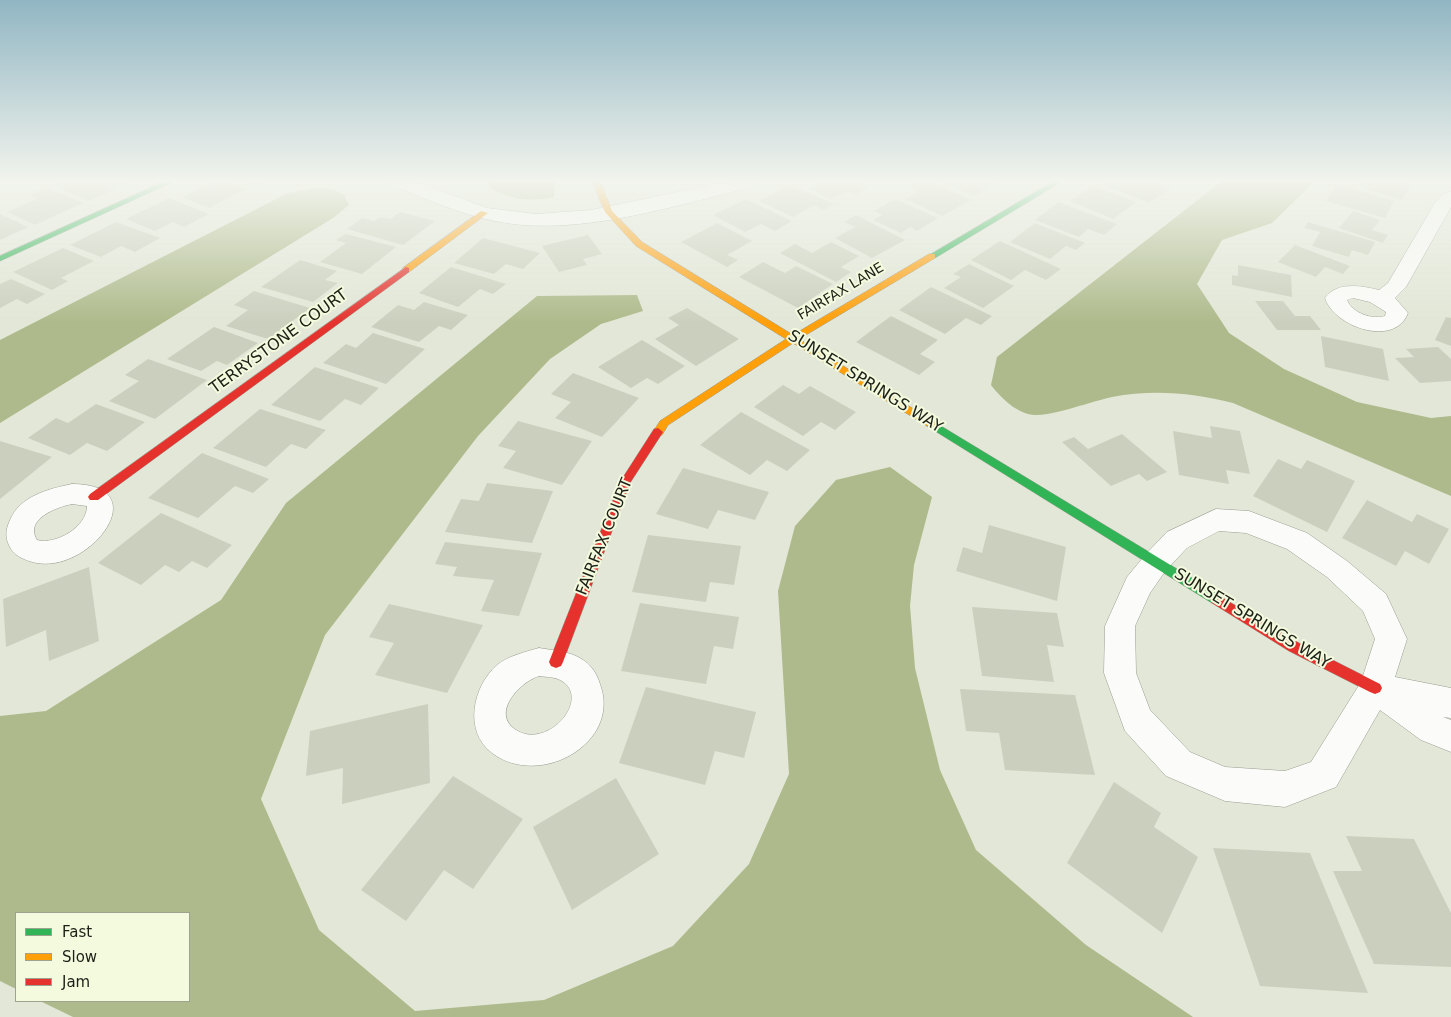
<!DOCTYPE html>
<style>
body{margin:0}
#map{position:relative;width:1451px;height:1017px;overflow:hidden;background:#e2e7d7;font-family:"DejaVu Sans",sans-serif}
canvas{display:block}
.legend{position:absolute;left:15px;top:912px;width:175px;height:90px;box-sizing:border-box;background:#f3fade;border:1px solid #9da38e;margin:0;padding:6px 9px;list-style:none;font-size:15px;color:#1d2016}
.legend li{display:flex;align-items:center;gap:10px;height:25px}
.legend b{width:25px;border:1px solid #9da38e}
</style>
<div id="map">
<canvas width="1451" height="1017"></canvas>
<ul class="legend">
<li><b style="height:6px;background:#30b455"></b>Fast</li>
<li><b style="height:6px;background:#ff9f0a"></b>Slow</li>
<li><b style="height:6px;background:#e5322d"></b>Jam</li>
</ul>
</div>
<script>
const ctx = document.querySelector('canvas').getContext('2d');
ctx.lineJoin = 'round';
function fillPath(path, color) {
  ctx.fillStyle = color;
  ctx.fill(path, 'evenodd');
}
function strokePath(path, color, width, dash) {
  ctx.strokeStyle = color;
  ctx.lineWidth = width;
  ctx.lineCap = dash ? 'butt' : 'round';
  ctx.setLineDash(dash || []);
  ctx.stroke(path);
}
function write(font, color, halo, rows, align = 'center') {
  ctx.font = font + ' "DejaVu Sans",sans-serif';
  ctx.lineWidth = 4;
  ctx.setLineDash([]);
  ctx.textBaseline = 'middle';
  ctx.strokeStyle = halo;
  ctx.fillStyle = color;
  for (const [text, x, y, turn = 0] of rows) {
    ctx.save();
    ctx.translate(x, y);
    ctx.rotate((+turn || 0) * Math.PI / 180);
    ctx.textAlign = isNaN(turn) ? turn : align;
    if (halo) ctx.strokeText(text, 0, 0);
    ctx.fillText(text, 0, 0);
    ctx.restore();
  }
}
const water = new Path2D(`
 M489,181H555L554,197C531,202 509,200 489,187Z
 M1222,181H1315L1272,223L1222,240L1197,284L1229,333L1284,369L1357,402L1431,418L1451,416V496L1233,403C1193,393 1154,389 1112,397C1089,402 1059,414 1037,415C1019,416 1001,398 991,385L997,357Z
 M314,188L332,189L344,195L349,205L333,218L0,423V340L286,194Z
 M637,295L643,311L601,324L550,359L478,436L325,635L261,799L319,930L415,1011L544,1000L673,946L749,864L789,774L778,591L795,526L836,480L890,467L932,497L914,565L910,606L915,668L940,770L976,850L1086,945L1193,1017H73L40,1001H189V913H16V989L0,981V716L46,711L221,600L286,503L537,296Z`);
const building = new Path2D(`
 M61,181H132L89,201L51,185Z
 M215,181H226L246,189L209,208L182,197Z
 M241,181H266L256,186Z
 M823,181H857L870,187L856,194L848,191L831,199L808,188Z
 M916,181H929L971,200L942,216L905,199L917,192L906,187Z
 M937,181H998L974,196Z
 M1110,181H1153L1172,188L1149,203L1103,185Z
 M1362,181H1401L1412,184L1402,200L1358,187Z
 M1337,184L1394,201L1385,218L1326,201Z
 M790,185L834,204L824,210L814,205L793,217L759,201Z
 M1093,186L1136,202L1113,219L1070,201Z
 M47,188L83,203L35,225L7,212L37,199L29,195Z
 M169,198L209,214L184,227L173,222L155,231L126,219Z
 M746,199L792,221L775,231L761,224L745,232L713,215Z
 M895,199L938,218L917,231L910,227L901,233L873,220L882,215L874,211Z
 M1058,202L1117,224L1104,235L1088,229L1079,237L1035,220Z
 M1353,211L1380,220L1372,230L1388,235L1383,243L1339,228Z
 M400,212L435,221L403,245L347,229L362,218L374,221L381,217L390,219Z
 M0,214L28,227L0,240Z
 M856,215L905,240L872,258L835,238L855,227L844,222Z
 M116,222L160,238L135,252L121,246L101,257L70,245Z
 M1308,222L1375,242L1368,255L1352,250L1349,257L1312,246L1320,232L1304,228Z
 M717,223L752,241L727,255L738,260L727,267L681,242Z
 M1035,223L1085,243L1076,250L1066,246L1050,259L1010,242Z
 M346,234L396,247L362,274L320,262L346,243L336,240Z
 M588,235L602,254L583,259L587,265L559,272L542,246Z
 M483,238L540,253L523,269L506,264L494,274L454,263Z
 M1000,241L1061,269L1046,280L1025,270L1011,280L971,260Z
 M831,242L859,256L841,267L851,272L836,282L780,253L795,244L812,253Z
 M1295,245L1350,266L1343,274L1325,267L1316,277L1278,262Z
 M63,248L94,261L61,278L68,281L52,290L13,272Z
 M300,260L337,271L325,280L338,283L313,302L261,287Z
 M763,262L785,273L796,266L833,284L798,308L739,277Z
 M969,264L1014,286L983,308L944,288L961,277L953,274Z
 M1238,265L1291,275L1292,297L1232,285V275L1238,276Z
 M451,267L506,284L493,294L480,289L458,307L419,293Z
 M11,279L45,294L27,304L17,299L0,308V284Z
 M931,287L992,316L981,325L966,318L945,334L899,310Z
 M254,291L310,308L268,339L226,326L248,310L234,305Z
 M1255,301H1283L1295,316H1310L1321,330H1277Z
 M424,302L468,315L451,330L439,326L419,342L371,327L398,305L414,310Z
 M687,308L739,339L696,366L655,339L679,325L668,318Z
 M891,316L938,340L920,354L935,362L919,375L856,342Z
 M1446,317L1451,318V346L1435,340Z
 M214,327L258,343L227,365L217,361L201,371L167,359Z
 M373,333L425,349L386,384L323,363L346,344L356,348Z
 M1321,336L1383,349L1389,381L1325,367Z
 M642,340L685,366L658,384L647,378L631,388L598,367Z
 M1438,347L1451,359V381L1420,383L1395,358L1414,357L1406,349Z
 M148,359L207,380L155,419L109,401L139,381L125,375Z
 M315,367L379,388L361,405L345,399L320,421L271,405Z
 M573,373L639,398L602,437L555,418L571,402L551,394Z
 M783,385L799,394L810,386L856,412L835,430L821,422L803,436L754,407Z
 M96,404L145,422L107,451L87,443L70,455L28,438L56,418L68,423Z
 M260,409L326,430L306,449L291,444L266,467L213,448Z
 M741,412L810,450L787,471L767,460L750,475L700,445Z
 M518,421L592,441L562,485L503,468L516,451L498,446Z
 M1210,426L1240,431L1250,474L1226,470L1229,484L1179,475L1173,431L1212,438Z
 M1122,434L1167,472L1147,481L1139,474L1111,486L1062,442L1074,437L1088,449Z
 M0,441L52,457L0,499Z
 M202,453L269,479L253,493L235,486L198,518L148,498Z
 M1278,459L1301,469L1307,460L1355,481L1327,532L1253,496Z
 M683,468L769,492L755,520L718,510L708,529L656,514Z
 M487,483L553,491L532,543L445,532L461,499L479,501Z
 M1367,500L1412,522L1417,514L1449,529L1429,564L1405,551L1396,566L1342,538Z
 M161,513L232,545L207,568L192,561L179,572L165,565L141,585L98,563Z
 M989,525L1066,547L1057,601L956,571L963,547L982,553Z
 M648,535L741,546L734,585L710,582L706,602L632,592Z
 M445,542L542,553L519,616L481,611L494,580L453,576L457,567L435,564Z
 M89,567L99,641L49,661L46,630L6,647L3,599Z
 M640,603L739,617L733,649L714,646L706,684L621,671Z
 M389,604L483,625L447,693L375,675L394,643L369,637Z
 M972,607L1057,613L1064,647L1047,645L1054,682L982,676Z
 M646,687L756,712L744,758L715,751L705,785L619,763Z
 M960,689L1075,695L1095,775L1005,770L999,733L966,731Z
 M428,704L430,783L342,804L343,768L306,776L310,731Z
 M453,776L523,819L473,889L444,870L406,921L361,890Z
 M616,778L659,854L572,910L533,827Z
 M1114,782L1161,813L1154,827L1198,857L1162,933L1067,863Z
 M1346,836L1414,839L1451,913V967L1374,964L1333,871H1362Z
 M1213,848L1310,853L1368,993L1260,986Z`);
const street = new Path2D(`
 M388,181H414L487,208L536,214L591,210L731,181H758L755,185L736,191C663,209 571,237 495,221C459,214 425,198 391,185Z
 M1451,192V207L1406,287L1395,298L1408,313C1395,348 1334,327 1325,298C1337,281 1362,286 1379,290L1388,283L1436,201L1445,193ZM1353,298L1370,302L1386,312L1385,316C1372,320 1352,313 1347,300Z
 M72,484C161,484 86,581 29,561C21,558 16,556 11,549C5,539 5,531 10,520C20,496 48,489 72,484ZM72,504L87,506C87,527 56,545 37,540C24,519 57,507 72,504Z
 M1216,509L1249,511L1307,533L1347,561L1386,594L1407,639L1395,677L1451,688V718L1443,717L1451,720V752L1421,740L1380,710L1336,787L1285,807L1225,801L1166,776L1125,731L1104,673L1105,626L1127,577L1146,554L1167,532ZM1219,531L1246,533L1287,549L1327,577L1363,611L1375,639L1361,682L1311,762L1285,771L1225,767L1190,752L1150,710L1136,673L1135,626L1150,593L1166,570L1187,548Z
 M539,648C551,650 565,651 576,656C589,662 596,671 600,684C622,743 540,789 492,753C463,731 473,686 497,665C508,656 525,652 539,648ZM539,676C545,677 553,677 558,679C595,695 549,751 516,730C490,713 520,682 539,676Z`);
const fast = new Path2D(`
 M165,181H175L0,261V256Z
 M1054,181H1063L935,258L928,256Z
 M931,420L1220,595L1222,599L1220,603L1216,604L1212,603L927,426L926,424L927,422Z`);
const slow = new Path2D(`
 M592,181H600L612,211L642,242L793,335L929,254H935V258L799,339L935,422L936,424L935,426H927L793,343L668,425L662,435H654L653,432L660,421L786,339L636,246L605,212Z
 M481,211L488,213L409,272H403V268Z`);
const jam = new Path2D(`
 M406,267L409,268V272L98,500H90L88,497L90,494Z
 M658,428L663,432L630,483L563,662L561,666L556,668L551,666L549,662L620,482L654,429Z
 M1216,594L1299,643L1380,684L1382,688L1380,692L1375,694L1370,692L1289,651L1212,603L1210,599L1212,595Z`);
const farStreetnames = [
 ["FAIRFAX LANE",841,292,-31]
];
const streetNames = [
 ["TERRYSTONE COURT",279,342,-36],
 ["SUNSET SPRINGS WAY",865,382,32],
 ["FAIRFAX COURT",605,537,-68],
 ["SUNSET SPRINGS WAY",1252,619,31]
];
fillPath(water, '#aeba8b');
fillPath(building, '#cbd0be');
strokePath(street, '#999d91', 1);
strokePath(fast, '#999d91', 1);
strokePath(slow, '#999d91', 1);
strokePath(jam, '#999d91', 1);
fillPath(street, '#fbfbf9');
fillPath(fast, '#30b455');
fillPath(slow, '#ff9f0a');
fillPath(jam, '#e5322d');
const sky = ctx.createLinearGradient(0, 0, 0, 323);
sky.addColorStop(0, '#91b6c3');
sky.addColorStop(0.56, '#f2f4ed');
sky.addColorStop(1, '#f2f4ed00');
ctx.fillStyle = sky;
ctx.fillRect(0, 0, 1451, 323);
write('14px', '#1d2016', '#f3fade', farStreetnames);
write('16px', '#1d2016', '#f3fade', streetNames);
</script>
